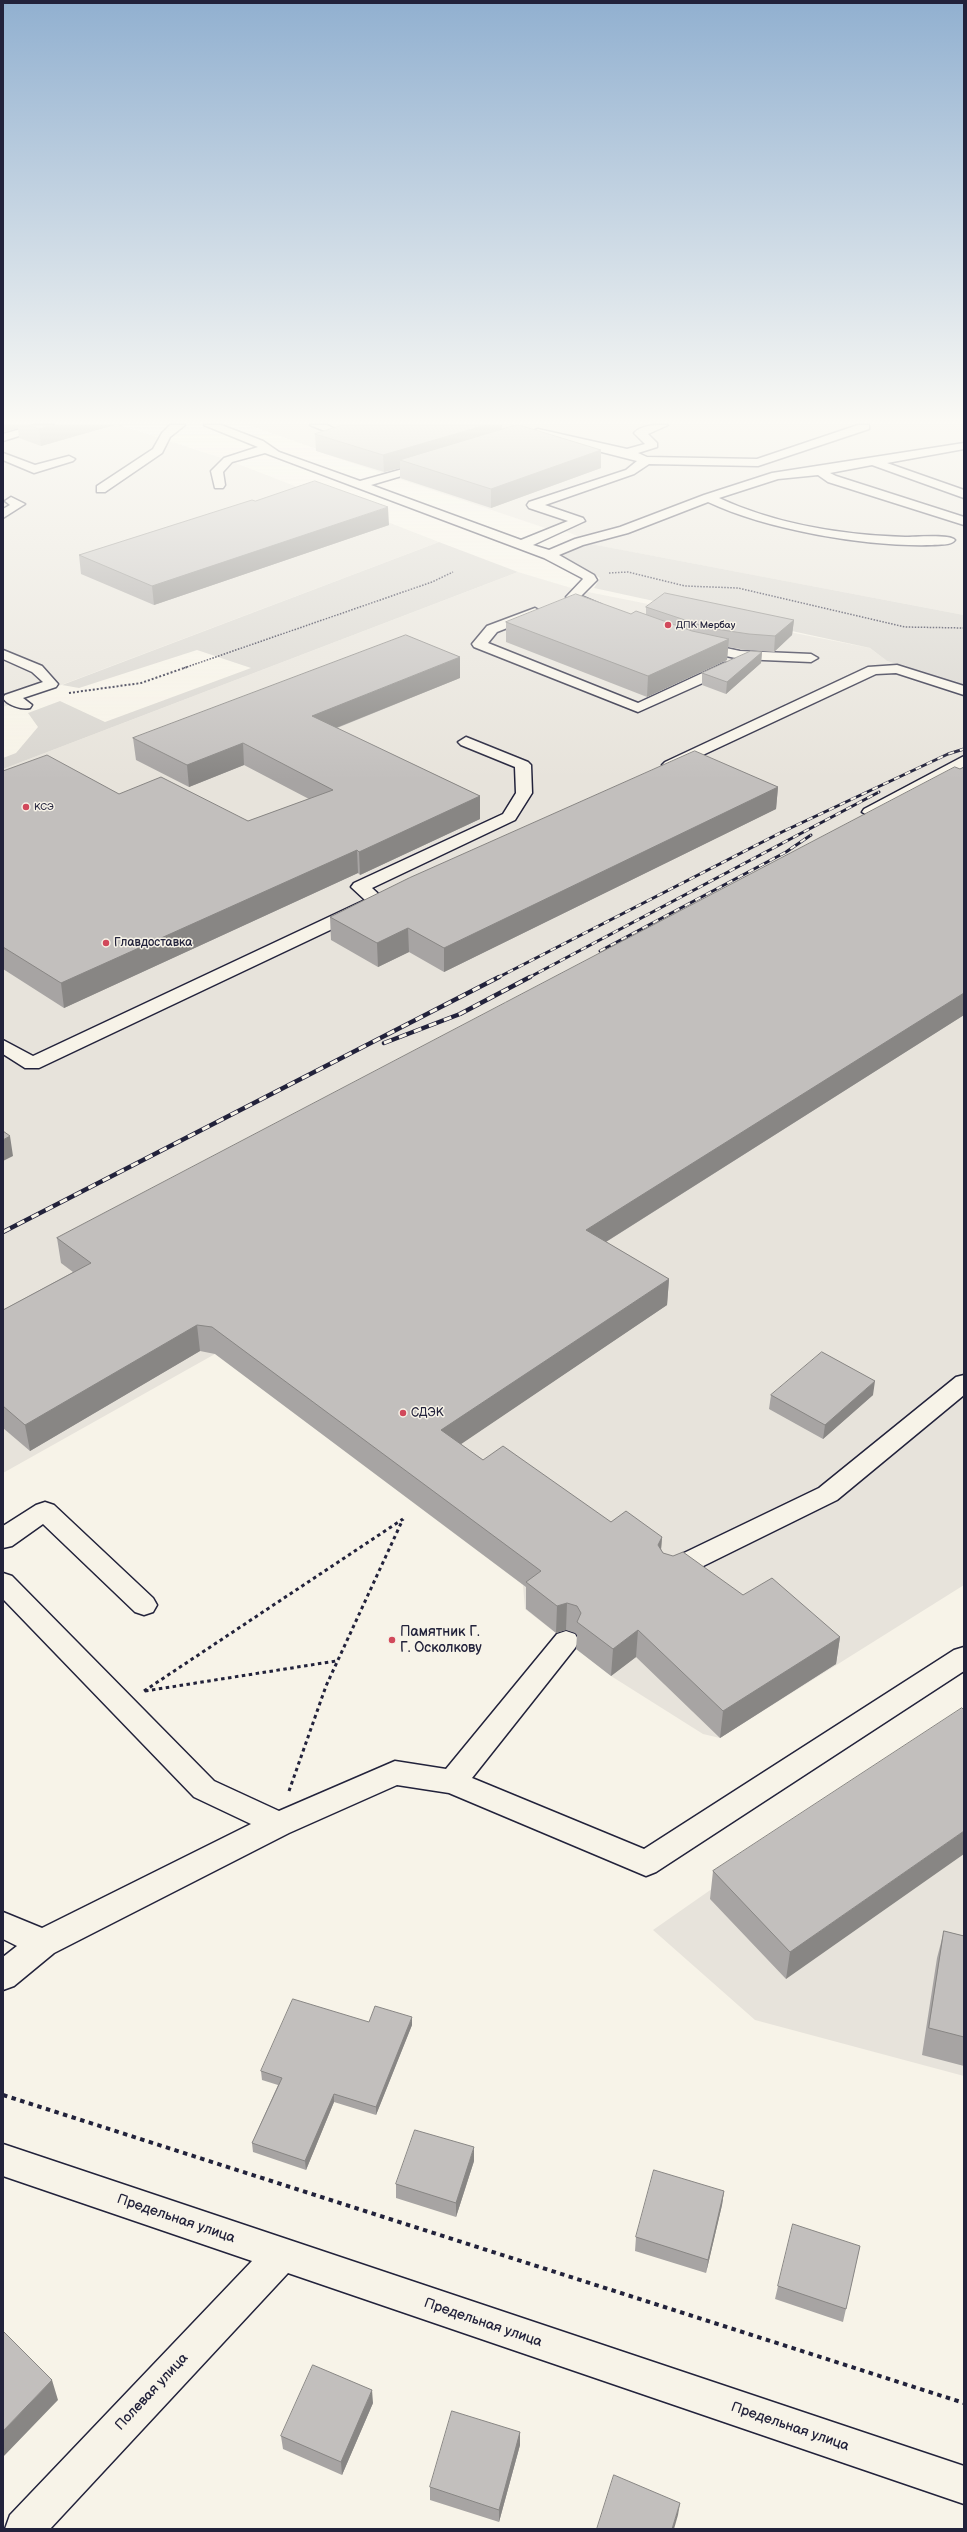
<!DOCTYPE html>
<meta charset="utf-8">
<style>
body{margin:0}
#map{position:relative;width:967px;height:2532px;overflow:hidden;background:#f7f3e8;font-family:"Balsamiq Sans",sans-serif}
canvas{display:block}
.frame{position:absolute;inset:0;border:4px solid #22223b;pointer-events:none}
</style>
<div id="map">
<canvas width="967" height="2532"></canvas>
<div class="frame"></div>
</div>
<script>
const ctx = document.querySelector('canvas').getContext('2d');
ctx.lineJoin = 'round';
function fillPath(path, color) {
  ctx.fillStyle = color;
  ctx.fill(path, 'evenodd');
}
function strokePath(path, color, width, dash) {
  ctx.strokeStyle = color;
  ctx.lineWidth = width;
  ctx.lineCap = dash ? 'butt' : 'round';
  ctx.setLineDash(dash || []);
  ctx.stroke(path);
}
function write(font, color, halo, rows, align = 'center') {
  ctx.font = font + ' "Balsamiq Sans",sans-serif';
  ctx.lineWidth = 3;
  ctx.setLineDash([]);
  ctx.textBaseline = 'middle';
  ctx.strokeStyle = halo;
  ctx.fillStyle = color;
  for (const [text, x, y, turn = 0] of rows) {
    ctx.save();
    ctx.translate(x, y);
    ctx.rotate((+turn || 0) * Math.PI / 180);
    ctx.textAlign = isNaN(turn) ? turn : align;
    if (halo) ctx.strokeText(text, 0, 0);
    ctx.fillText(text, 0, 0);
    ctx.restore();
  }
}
const built = new Path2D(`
 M3,425H119L228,460L439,542L3,707Z
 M248,425H964V615L569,540L577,536L565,531L560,533L316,451L320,450Z
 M518,572L578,590L870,648L887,661L964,686V1585L720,1738L703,1734L611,1676L525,1609L523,1585L215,1354L3,1473V769Z
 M964,1713V2076L755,2020L653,1930Z`);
const green = new Path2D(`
 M439,542L518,572L3,769V758L16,753L38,727L28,713L60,701L105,722L251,668L197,650L79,688L62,685Z
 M586,543L964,615V686L887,661L870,648L594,588L600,578L560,555Z`);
const pathFar3 = new Path2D(`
 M609,573L628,572L685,586L738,588L905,627L964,628
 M184,668L432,582L453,572`);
const pathFar2 = new Path2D(`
 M69,693L141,683L187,667`);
const pathFar1 = new Path2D(`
 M144,1691L403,1519
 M145,1691L336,1661
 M289,1791L326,1686L403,1519`);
const path = new Path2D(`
 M3,2095L964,2403`);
const minor = new Path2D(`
 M35,425H54L3,441V434Z
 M170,425H185L170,437L162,453L105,492H97V486L153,449L162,433Z
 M204,425H221L263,441L279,452L360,481L424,463H432V467L371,485L521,540L568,521L529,508L527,505L529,502L626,470L637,461L539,436L529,438L523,435L538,429L627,449L645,444L634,433C642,424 658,425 668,425L648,434L657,443V447L638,453L647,457L757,459L858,425H869V429L758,466L649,464L634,474L545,505L583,518L585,521L533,545L549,550L575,539L620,527L704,495L772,473L964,443V449L887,463L964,490V498L872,465L830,473L836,476L964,517V525L828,482L818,475L778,479L719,498C775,524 843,535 905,537C914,537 951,534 955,540C951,546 939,544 932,545C867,547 767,530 708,502L628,533L583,545L559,555L594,575L597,580L581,596L602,605L604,608L602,611L597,612L566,597L583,579L582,578L544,558L265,453L232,462L223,472L225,485L223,488H215L211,471L224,458L258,447Z
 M310,425H327L346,434L340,437Z
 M3,453L35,465L69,456L75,459L73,461L34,473L3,460Z
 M11,497L25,504L3,518V509L10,505L5,501Z
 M535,608L542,612L540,615L497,632L488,643L638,703L724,663H734L736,666L734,669L638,712L474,647L472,644L487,626Z
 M698,642L740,651L811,654L818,658L811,662L740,659L693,649L691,646L693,643Z
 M3,650L42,666L58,684L56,687L23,698L32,705L30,708C22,710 7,705 3,698L5,695L43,682L32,672L3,659Z
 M897,665L964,686V695L896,673L876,674L675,768H665L662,765L665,762L868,667Z
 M466,737L528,762L531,765L532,793L515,820L372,888L386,901L383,905L39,1068H25L3,1054V1040L33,1056L365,900L351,887L354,883L503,814L516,793L515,767L461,745L458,742Z
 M964,756V767L876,815L870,817L862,812L864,809Z
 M964,1375V1395L837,1500L679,1578L670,1581L661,1578L657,1571L661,1564L819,1488L956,1377Z
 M45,1502L54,1505L153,1598L157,1605L153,1612L144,1615L135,1612L43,1524L12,1546L3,1548V1526L36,1505Z
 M3,1573L12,1576L214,1781L279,1811L395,1761L446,1769L557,1634L566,1631L575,1634L579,1641L575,1648L472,1778L644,1849L954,1650L964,1647V1671L656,1872L646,1876L449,1793L397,1785L289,1833L54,1953L14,1986L3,1990V1957L17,1946L3,1939V1912L42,1928L251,1824L194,1797L3,1599Z
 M3,2144L964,2466V2504L288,2273L50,2529H5L10,2515L252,2261L3,2176Z`);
const railFar1 = new Path2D(`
 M600,951L786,852L811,835
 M497,978L782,832L948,754L964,749
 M528,978L879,792`);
const rail = new Path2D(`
 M384,1043L460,1014L530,977
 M3,1232L499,977`);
const wall = new Path2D(`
 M3,425H114L41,446L19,438L18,428L5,432L3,431Z
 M502,429L601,450V468L491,508L400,478V468L384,472L316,451L315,434Z
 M255,501L389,525L154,605L81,574L79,555Z
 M646,607L794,620L792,635L774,652L747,650L728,647L727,660L647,697L506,642V622L631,614L646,615Z
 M762,652L761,663L726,694L702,685V673Z
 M460,678L337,728L480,796V819L360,875L358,873L64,1008L3,969V771L119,794L248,821L309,799L244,765L189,787L136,760L133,738Z
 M964,767V1015L606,1242L669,1279L667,1305L460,1444L483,1460L611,1522L662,1537L661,1549L663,1553L743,1595L840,1637L836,1664L720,1738L636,1657L611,1676L576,1649L577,1635L575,1633L566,1630L556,1633L526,1609V1587L215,1354L200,1351L30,1451L3,1428V1310L73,1272L61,1263L57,1238Z
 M778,787L776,809L444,972L409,952L378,967L331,940L330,917Z
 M771,1395H873L823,1439L769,1409Z
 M964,1710L786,1979L710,1899L713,1871Z
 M944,1931L964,1936V2066L922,2055L937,1958Z
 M369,2022L412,2025L376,2115L334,2102L306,2170L253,2152L252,2143L278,2085L262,2080L261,2071Z
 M474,2161L456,2217L396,2198V2184Z
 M724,2191L722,2205L706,2273L635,2251L636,2237Z
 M860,2246L843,2322L775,2299L778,2286Z
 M373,2403L342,2475L283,2449L281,2436Z
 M520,2432V2445L499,2522L430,2500V2487Z`);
const shadedWall = new Path2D(`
 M4,425H18V428L5,432Z
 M53,425H114L41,446L39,429Z
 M483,425H502V438L400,460V468L384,472L383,455Z
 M601,450V468L491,508V489Z
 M388,507L389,525L154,605L152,586Z
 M794,620L792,635L774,652L775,636Z
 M729,639L727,660L647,697L648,676Z
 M762,652L761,663L726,694L727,682Z
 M460,657V678L313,737L312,716Z
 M243,743L244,765L189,787L187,765Z
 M778,787L776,809L444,972V948Z
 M480,796V819L360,875L359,852Z
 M357,850L358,873L64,1008L61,983Z
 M408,928L409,952L378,967L377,943Z
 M964,993V1015L585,1255L586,1230Z
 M10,1136L13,1156L3,1161V1140Z
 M669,1279L667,1305L442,1457L441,1430Z
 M197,1325L200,1351L30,1451L25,1425Z
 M875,1381L873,1395L823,1439L825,1425Z
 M662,1537L660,1563L658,1545Z
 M567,1603L566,1630L556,1633L557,1606Z
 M638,1630L636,1657L611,1676L613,1649Z
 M840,1637L836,1664L720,1738L723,1711Z
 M964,1831V1854L786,1979L790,1952Z
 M412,2017V2025L376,2115V2107Z
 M334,2094V2102L306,2170L305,2161Z
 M474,2147V2161L456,2217V2203Z
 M724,2191L722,2205L706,2273L708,2260Z
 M52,2380L58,2400L3,2457V2431Z
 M372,2390L373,2403L342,2475L341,2462Z
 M520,2432V2445L499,2522V2510Z
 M680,2503L678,2515L674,2529H672Z`);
const building = new Path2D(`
 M29,425H53L39,429Z
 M343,425H486L383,455L315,434Z
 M516,425H519L601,450L491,489L400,460Z
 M315,481L388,507L152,586L79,555L252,500L255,501Z
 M665,593L794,620L775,636L749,634L709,628L646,607Z
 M576,594L631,614L636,611L692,631L729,639L648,676L506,622Z
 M406,635L460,657L312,716L480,796L359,852L357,850L61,983L3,947V771L47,755L119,794L161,777L248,821L333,790L243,743L187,765L133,738Z
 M751,651L762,652L727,682L702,673Z
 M695,751L778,787L444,948L408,928L377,943L330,917L409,878Z
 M955,767L960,769L964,767V993L586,1230L669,1279L441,1430L483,1460L503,1446L611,1522L626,1511L662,1537L658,1545L663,1553L673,1556L683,1552L743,1595L772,1578L840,1637L723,1711L638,1630L613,1649L577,1622L581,1613L577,1606L567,1603L557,1606L526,1582L541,1571L212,1327L197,1325L25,1425L3,1406V1310L91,1263L57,1238Z
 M3,1131L10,1136L3,1140Z
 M822,1352L875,1381L825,1425L771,1395Z
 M962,1708L964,1710V1831L790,1952L713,1871Z
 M944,1931L964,1936V2037L929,2028Z
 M293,1999L369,2022L375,2006L412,2017L376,2107L334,2094L305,2161L252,2143L282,2078L261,2071Z
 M415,2130L474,2147L456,2203L396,2184Z
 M654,2170L724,2191L708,2260L636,2237Z
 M793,2224L860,2246L846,2309L778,2286Z
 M3,2331L52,2380L3,2431Z
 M313,2365L372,2390L341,2462L281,2436Z
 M452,2411L520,2432L499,2510L430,2487Z
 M614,2475L680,2503L672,2529H597Z`);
const markers = [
 [668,625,4,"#d1495b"],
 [26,807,4,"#d1495b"],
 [106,943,4,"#d1495b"],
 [403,1413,4,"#d1495b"],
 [392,1640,4,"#d1495b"]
];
const farPoinames = [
 ["ДПК Мербау",676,625],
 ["КСЭ",34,807]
];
const poiNames = [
 ["Главдоставка",114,943],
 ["СДЭК",411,1413]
];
const nearPoinames = [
 ["Памятник Г.",400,1632],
 ["Г. Осколкову",400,1648]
];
const nearStreetnames = [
 ["Предельная улица",176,2219,19],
 ["Предельная улица",483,2323,19],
 ["Полевая улица",152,2392,-47],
 ["Предельная улица",790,2427,19]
];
fillPath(built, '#e7e3db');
fillPath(green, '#d8d5cf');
strokePath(minor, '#22223b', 3);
strokePath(pathFar3, '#22223b', 1.5, [1.5, 1.5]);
strokePath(pathFar2, '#22223b', 2, [2, 2]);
strokePath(pathFar1, '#22223b', 3, [3.5, 3.5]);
strokePath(path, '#22223b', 4, [4.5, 4.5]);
fillPath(minor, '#f7f3e8');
strokePath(railFar1, '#22223b', 3);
strokePath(rail, '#22223b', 4.5);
strokePath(railFar1, '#f7f3e8', 2, [6]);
strokePath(rail, '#f7f3e8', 3, [8]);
fillPath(wall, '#a7a4a3');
fillPath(shadedWall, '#888684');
fillPath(building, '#c2bfbd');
strokePath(building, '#888684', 1);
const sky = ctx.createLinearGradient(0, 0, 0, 780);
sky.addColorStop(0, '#91b0d0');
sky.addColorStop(0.54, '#fbfaf5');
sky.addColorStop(1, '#fbfaf500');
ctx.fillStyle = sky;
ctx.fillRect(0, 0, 967, 780);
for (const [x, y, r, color] of markers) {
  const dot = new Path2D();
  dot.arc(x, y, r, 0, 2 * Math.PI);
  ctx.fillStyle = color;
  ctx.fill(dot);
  strokePath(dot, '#f7f3e8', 1.5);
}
write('10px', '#22223b', '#f7f3e8', farPoinames, 'left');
write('12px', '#22223b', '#f7f3e8', poiNames, 'left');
write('14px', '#22223b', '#f7f3e8', nearPoinames, 'left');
write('14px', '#22223b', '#f7f3e8', nearStreetnames);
</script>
